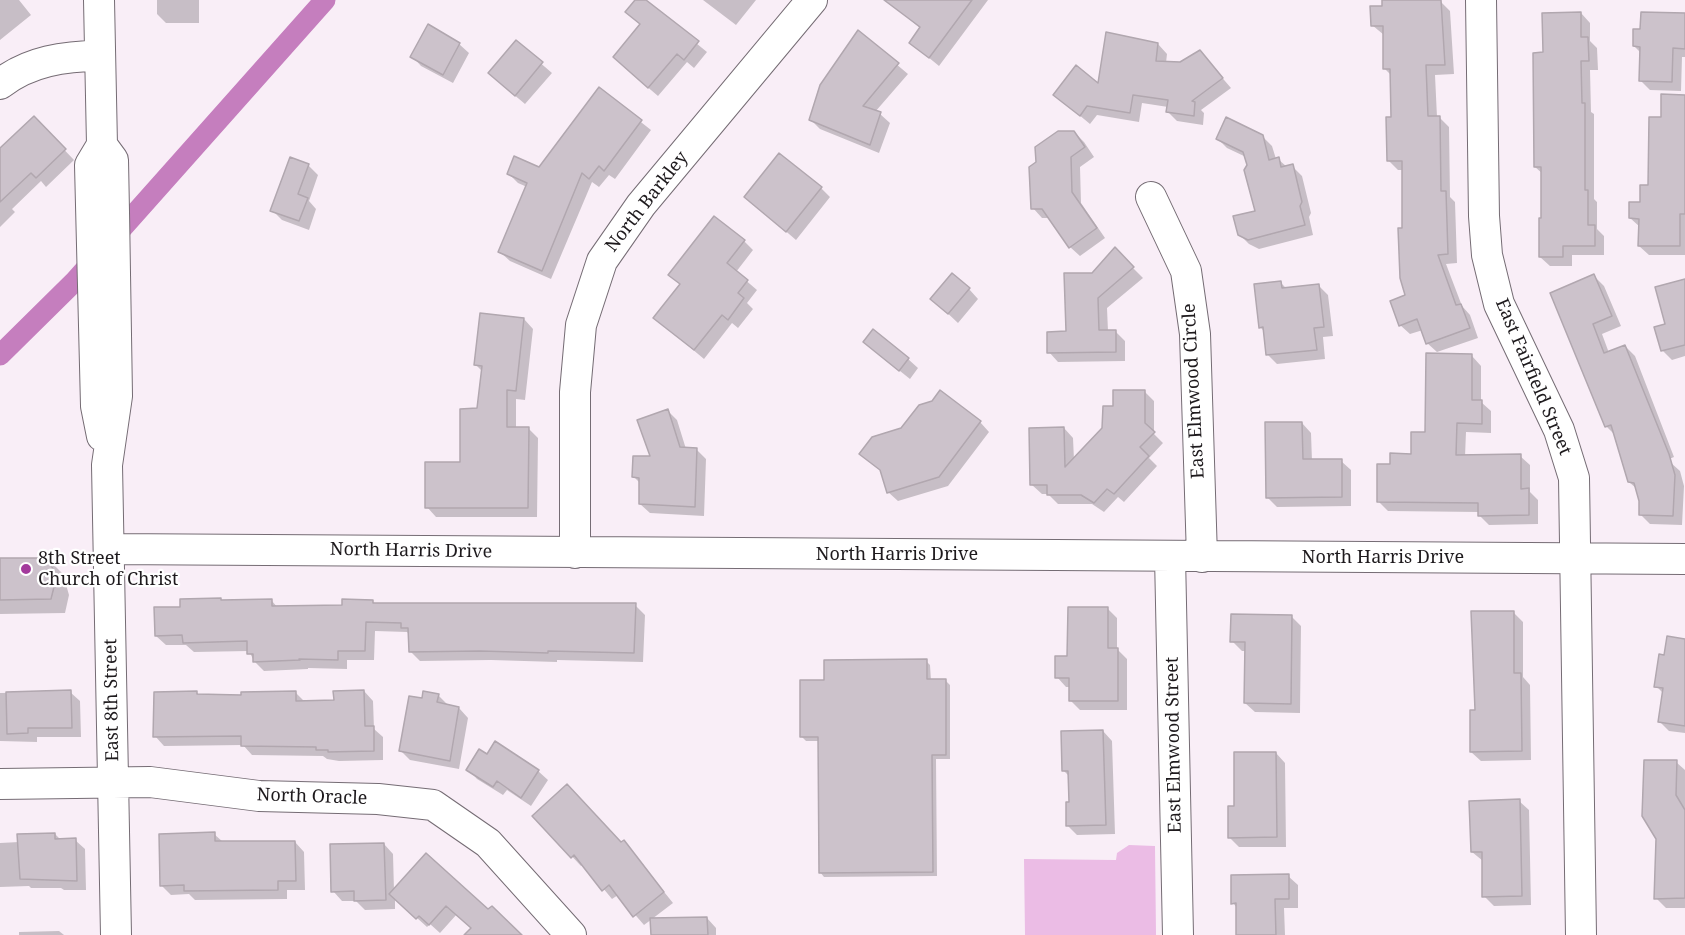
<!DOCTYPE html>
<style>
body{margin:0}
canvas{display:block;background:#f9eef7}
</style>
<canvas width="1685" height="935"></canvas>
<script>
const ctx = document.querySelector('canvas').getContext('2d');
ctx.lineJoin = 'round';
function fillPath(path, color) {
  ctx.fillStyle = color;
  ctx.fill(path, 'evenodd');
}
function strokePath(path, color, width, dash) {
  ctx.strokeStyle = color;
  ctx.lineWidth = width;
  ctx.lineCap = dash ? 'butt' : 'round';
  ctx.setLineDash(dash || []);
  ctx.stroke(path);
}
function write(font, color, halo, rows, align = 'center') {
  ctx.font = font + ' "Noto Serif",serif';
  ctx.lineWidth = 4.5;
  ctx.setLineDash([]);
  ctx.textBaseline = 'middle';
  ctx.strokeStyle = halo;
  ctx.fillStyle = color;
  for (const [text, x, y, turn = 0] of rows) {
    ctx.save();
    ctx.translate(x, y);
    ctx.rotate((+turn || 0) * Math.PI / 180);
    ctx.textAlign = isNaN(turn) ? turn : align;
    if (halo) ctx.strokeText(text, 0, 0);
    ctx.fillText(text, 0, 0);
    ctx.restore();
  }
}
const green = new Path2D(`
 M1129,845L1155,846L1156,935H1025L1024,859L1116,860L1117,853Z`);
const shadow = new Path2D(`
 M0,0H19L31,15L0,40Z
 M157,0H199V23H166L157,14Z
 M637,0H643L707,52L694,68L687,62L658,96L624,67L641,25L636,21Z
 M703,0H756L736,25Z
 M900,0H988L939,66L911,43L921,29L895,7Z
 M1384,0H1439L1450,11L1454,74L1435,75L1437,117H1439L1449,127L1450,197L1455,202L1457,263L1446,264L1462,306L1470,315L1478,338L1437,352L1427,343L1423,330L1410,334L1400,325L1407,296L1404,229V170H1398L1388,160L1392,118L1391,75L1385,69L1384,35L1372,25L1384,7Z
 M1581,13L1590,23V41L1597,48L1598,70H1590L1591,112L1594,114V199L1597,202V229L1604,236V255H1572V266H1550L1540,257L1543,174L1535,167L1545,54Z
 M1685,15V57H1682L1681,91L1650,90L1641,81V53L1634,46Z
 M858,32L908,74L875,112L880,114L890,123L879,153L820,129L811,120Z
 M516,42L552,73L525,104L500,83Z
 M459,44L469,53L453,83L421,66L412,56Z
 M1158,44L1167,54L1166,63L1181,64L1200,52L1231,88L1201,110L1204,113L1203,125L1177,121L1167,111L1168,107L1142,103L1139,122L1097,115L1090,124L1055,95L1099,85Z
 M599,89L651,130L615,179L609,175L599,187L592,182L551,279L510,261L500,252L527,187L518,183L509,174L539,168Z
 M1685,96V255H1649L1639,246L1640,227L1630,218L1641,204L1650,187L1662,119Z
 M34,118L74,160L46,187L41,181L12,209L15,212L0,227V151Z
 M1074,132L1084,142L1094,157L1080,167L1081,203L1105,238L1080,256L1070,247L1051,218H1042L1033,208Z
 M1262,136L1272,146L1276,159H1278L1287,167L1292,166L1302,176L1311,213L1309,217L1313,235L1259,249L1249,244L1239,234L1257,212L1246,157L1227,148L1218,139Z
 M308,165L318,175L309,201L316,209L309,230L282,220L272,210Z
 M821,188L830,197L796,240L746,197Z
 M744,241L753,250L736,272L757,290L747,303L753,309L738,328L732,323L704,359L655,318L681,285L670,274Z
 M1115,250L1143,278L1107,308L1108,331H1115L1125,341V361L1058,362L1049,352L1067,333L1093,274Z
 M1594,276L1604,286L1621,326L1602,334L1609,353L1625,346L1635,356L1674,457L1662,462H1670L1680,471L1684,486L1682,525L1650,524L1640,514L1641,501L1637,489L1629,482L1616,436L1606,426L1552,294Z
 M1685,281V356L1672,360L1662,350L1667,325Z
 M1281,283L1287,289L1318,285L1328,295L1333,336L1323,337L1325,359L1277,364L1268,355L1265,332L1260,327Z
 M969,289L978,299L958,323L942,308Z
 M524,319L533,329L525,400L516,399V429L528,428L538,438L537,517H436L427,507L462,463L479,410L483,372L476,365Z
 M875,351L908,359L918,368L910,379Z
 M1472,356L1481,366V402L1491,411V433L1466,432L1465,457L1520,456L1530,465V492L1538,500V524L1489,525L1479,515V512L1388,511L1378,501L1391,465L1412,455Z
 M1144,391L1154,401V434L1163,443L1149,458L1157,466L1124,502L1118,497L1104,512L1092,504H1058L1048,494H1042L1032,485L1064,428L1073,438L1074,460L1104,428L1115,407Z
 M668,411L677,420L686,449H696L706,459L704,516L650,513L640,504L641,484L634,477L652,457Z
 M980,422L989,432L948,486L898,501L888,492L882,472L861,454Z
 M1302,423L1311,433L1312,461H1341L1351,470V506L1277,507L1267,497Z
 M48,559L63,574L69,595L65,613L0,614V560Z
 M221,599L223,602L272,601L278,608L344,606L372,601L376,604L635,605L645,615L643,662L557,660V662L491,660L420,661L410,651V635L407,632L375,631L374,660H347V669L308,668V669L264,671L254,661L249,651L194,652L186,645H166L156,636L182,608Z
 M1107,608L1117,618V649L1127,659V710H1080L1070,700V687H1066L1057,677L1069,657Z
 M1513,612L1523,622V677L1530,685L1531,760L1481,761L1471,752L1476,711Z
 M1291,616L1301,626L1300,713L1255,712L1245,703L1246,651H1242L1232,641Z
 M1685,641V733L1669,731L1659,721L1664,694L1656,686Z
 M926,661L930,665L931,681L945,680L950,685V759H936L937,876L824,877L820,872L819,741H806L802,737L825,681Z
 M364,691L373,701L374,729L383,737V760L339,761L327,759L323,756L252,755L243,745L164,746L155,736L197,693L200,696H243L296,693L306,703L335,702Z
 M70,692L80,701L81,737H37V742L0,741V693Z
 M438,695L448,705L459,708L468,718L459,769L410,760L400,750L423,700Z
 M1103,731L1112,741L1115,834L1077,835L1068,826L1070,804V777L1063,770Z
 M1276,753L1285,763L1286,847H1239L1229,837L1236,807Z
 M488,756L538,771L548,780L531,806L507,790L503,795L477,779L468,769Z
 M1676,762L1685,770V908H1666L1656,898Z
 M1519,801L1529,810L1531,905L1494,906L1484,896L1483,861L1472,852Z
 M534,816L622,844L624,842L673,903L652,919L707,918L716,928V935H652V919L644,925L618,895L612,899L583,864L581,866Z
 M55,834L61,840H75L85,849L86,890H64L61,888H31L29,886L0,887V843L19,842Z
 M214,834L223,842H295L304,852L305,890H287V899L195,900L189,894L171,895L161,885Z
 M384,844L393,854L394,891L488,912L520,935H466L472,928L457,914L440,933L430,924L427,927L395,898V909L365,910L356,901H342L333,891Z
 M1288,876L1298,885V908H1284L1285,935H1238L1237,908L1233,903Z
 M59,931L64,935H19V932Z`);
const canal = new Path2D(`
 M0,355L75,281L325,0`);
const building = new Path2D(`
 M635,0H646L699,41L684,60L677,54L648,88L613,57L640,24L625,12Z
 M884,0H972L929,58L909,43L920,27Z
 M1382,0H1441L1445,65H1426L1428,116H1440L1441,191H1446L1448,254L1438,255L1456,305L1461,304L1470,328L1426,344L1417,319L1399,326L1390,301L1405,295L1400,278L1398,228H1402V161H1387L1386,117H1391L1390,69H1383V26H1371L1370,6H1382Z
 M1581,12V37H1588L1589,61H1581L1582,103H1585V190H1588V225H1595V246H1563V257H1539V218H1541V167H1534L1533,53L1543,52L1542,13Z
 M1641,12L1685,13V49L1673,48L1672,82L1639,81L1640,47L1633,46V29H1640Z
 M428,24L460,43L443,75L410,57Z
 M858,30L899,63L863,106L881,112L870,145L809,120L820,85Z
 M1106,32L1158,43L1156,61L1180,62L1200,50L1223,78L1192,101L1195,102L1194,116L1166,112L1168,100L1133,95L1130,113L1087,106L1080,116L1053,95L1076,65L1098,83Z
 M516,40L543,62L515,96L488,73Z
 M599,87L642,120L604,171L599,166L589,179L582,173L542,271L498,252L527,183L507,174L514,156L539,167Z
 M1661,94L1685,95V214H1680V246H1638L1639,219L1629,218V202H1640V185H1648L1649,117H1661Z
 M34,116L66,149L36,178L31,173L0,202V148Z
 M1226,117L1263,135L1269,160L1279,157L1281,167L1293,164L1302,202L1300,206L1305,225L1248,240L1238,235L1233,216L1255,211L1244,170L1247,165L1243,152L1216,139Z
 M1058,131H1074L1085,147L1071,157L1072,192L1097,228L1069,248L1042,209H1031L1029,167L1036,162L1035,147Z
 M779,153L822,187L786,232L744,197Z
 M290,157L309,164L298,194L308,198L299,221L270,211Z
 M714,216L745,240L727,263L748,280L738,293L744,298L728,320L722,315L694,350L653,318L680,284L668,275Z
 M1115,247L1134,267L1098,298L1099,330H1116V352L1047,353V332L1066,331L1064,273H1092Z
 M952,273L970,288L948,314L930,299Z
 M1594,274L1612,316L1593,324L1604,353L1625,345L1669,454L1675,475L1673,516L1639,515V501L1634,483L1628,482L1611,425L1605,427L1550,293Z
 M1685,279V345L1661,351L1654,327L1665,324L1655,287Z
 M1281,281L1282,288L1319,284L1324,327L1314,328L1317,350L1266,355L1263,327L1259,328L1254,284Z
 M480,313L524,318L516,391L507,390V427H529L528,508H425V462H460V409L477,408L482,366L474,365Z
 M873,329L909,358L899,371L863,342Z
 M1426,353L1472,354V400H1482V424L1457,423L1456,455L1521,454V489L1529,488V515L1478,516V503L1377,502V464H1390V453L1411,454V432H1425Z
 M940,390L981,421L939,477L887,493L880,470L859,454L872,437L901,428L919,405L932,401Z
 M1113,390H1145V423L1155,432L1140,447L1149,456L1114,494L1107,489L1094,503L1081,495H1047V485H1030L1029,428L1064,427L1065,467L1102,428L1103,406H1113Z
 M668,409L680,447L697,448L695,507L639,504V478L632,477L633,456H650L637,420Z
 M1265,422H1302L1303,459H1342V497L1266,498Z
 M0,558H49L56,579L51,599L0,600Z
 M221,598V600L272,599V606L342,605V599L373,600V603H636L634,653L548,651V653L480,651L409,652L408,628H401V623L366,622L365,651H338V660L299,659L300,660L253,662V654H247V641L183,643L182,635L155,636L154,607H180V599Z
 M1068,607H1108V648H1118V701H1069V678H1055V656H1067Z
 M1471,611H1514V673H1521L1522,751L1470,752V710H1475Z
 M1231,614L1292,615L1291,704L1244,703L1245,642H1230Z
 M1667,636L1685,639V726L1658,722L1663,688L1654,687L1659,654L1664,655Z
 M927,659V679H946V755H932L933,872L819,873L818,737H800V680H824V660Z
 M71,690L72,728H28V733L7,734L6,692Z
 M364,690L365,726H374V751L328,752V750H316V747L241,746V736L153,737L154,692L197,691V694L241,695V692L296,691V701L334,700L333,691Z
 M423,691L439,694L437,702L459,707L450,761L399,751L409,696L422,698Z
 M1103,730L1106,825L1066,826V802H1069L1068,771H1062L1061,731Z
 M495,741L539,770L521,798L497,781L493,787L466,770L479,749L487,754Z
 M1234,752H1276L1277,837L1228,838V806H1234Z
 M1644,760H1677L1676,795L1685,810V898L1654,899L1656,839L1642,816Z
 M567,784L621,842L624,840L664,892L633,917L609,885L602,891L574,855L571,858L532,816Z
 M1520,799L1522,896L1482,897V852H1471L1469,801Z
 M215,832V841H295L296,881H278V890L184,891V885L160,886L159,834Z
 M55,833V839L76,838L77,881L20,879L17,834Z
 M384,843L386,900L354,901V891L331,892L330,844Z
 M426,853L488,909L492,906L522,935H464L471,928L446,906L429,925L419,916L416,919L389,894Z
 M1289,874V899H1275L1276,935H1236V903L1231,904V875Z
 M707,917L708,935H651L650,918Z`);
const minor = new Path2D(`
 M99,0L102,145L90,165L96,406L102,436
 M1481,0L1484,216L1487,255L1499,304L1559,430L1574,478L1581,935
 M0,84C29,61 65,56 100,56
 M102,145L113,160L114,212L117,396L107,465L116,935
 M1151,197L1186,271L1195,334L1202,557
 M109,549L1685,559
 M575,553V392L581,325L602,261L641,205L812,0
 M1170,556L1178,935
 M0,784L150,782L259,796L378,799L433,805L488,843L571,935`);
const markers = [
 [26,569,6,"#a33a9c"]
];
const streetNames = [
 ["North Barkley",647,202,-52],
 ["East Fairfield Street",1533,377,67],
 ["East Elmwood Circle",1194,391,-93],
 ["North Harris Drive",411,551,1],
 ["North Harris Drive",897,555],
 ["North Harris Drive",1383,558],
 ["East 8th Street",112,700,-91],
 ["East Elmwood Street",1174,745,-91],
 ["North Oracle",312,797,2]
];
const poiNames = [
 ["8th Street",38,559],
 ["Church of Christ",38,580]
];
fillPath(green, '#ebbce5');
fillPath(shadow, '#0003');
strokePath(canal, '#c57ebe', 21);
fillPath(building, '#ccc2cb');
strokePath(building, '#b1a7af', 1.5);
strokePath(minor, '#756c74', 32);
strokePath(minor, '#fff', 30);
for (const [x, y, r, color] of markers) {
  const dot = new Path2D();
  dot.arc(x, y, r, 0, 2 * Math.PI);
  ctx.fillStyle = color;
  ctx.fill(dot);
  strokePath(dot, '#fff', 2);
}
write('18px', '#1e1a1d', '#fff', streetNames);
write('18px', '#1e1a1d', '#fff', poiNames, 'left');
</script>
